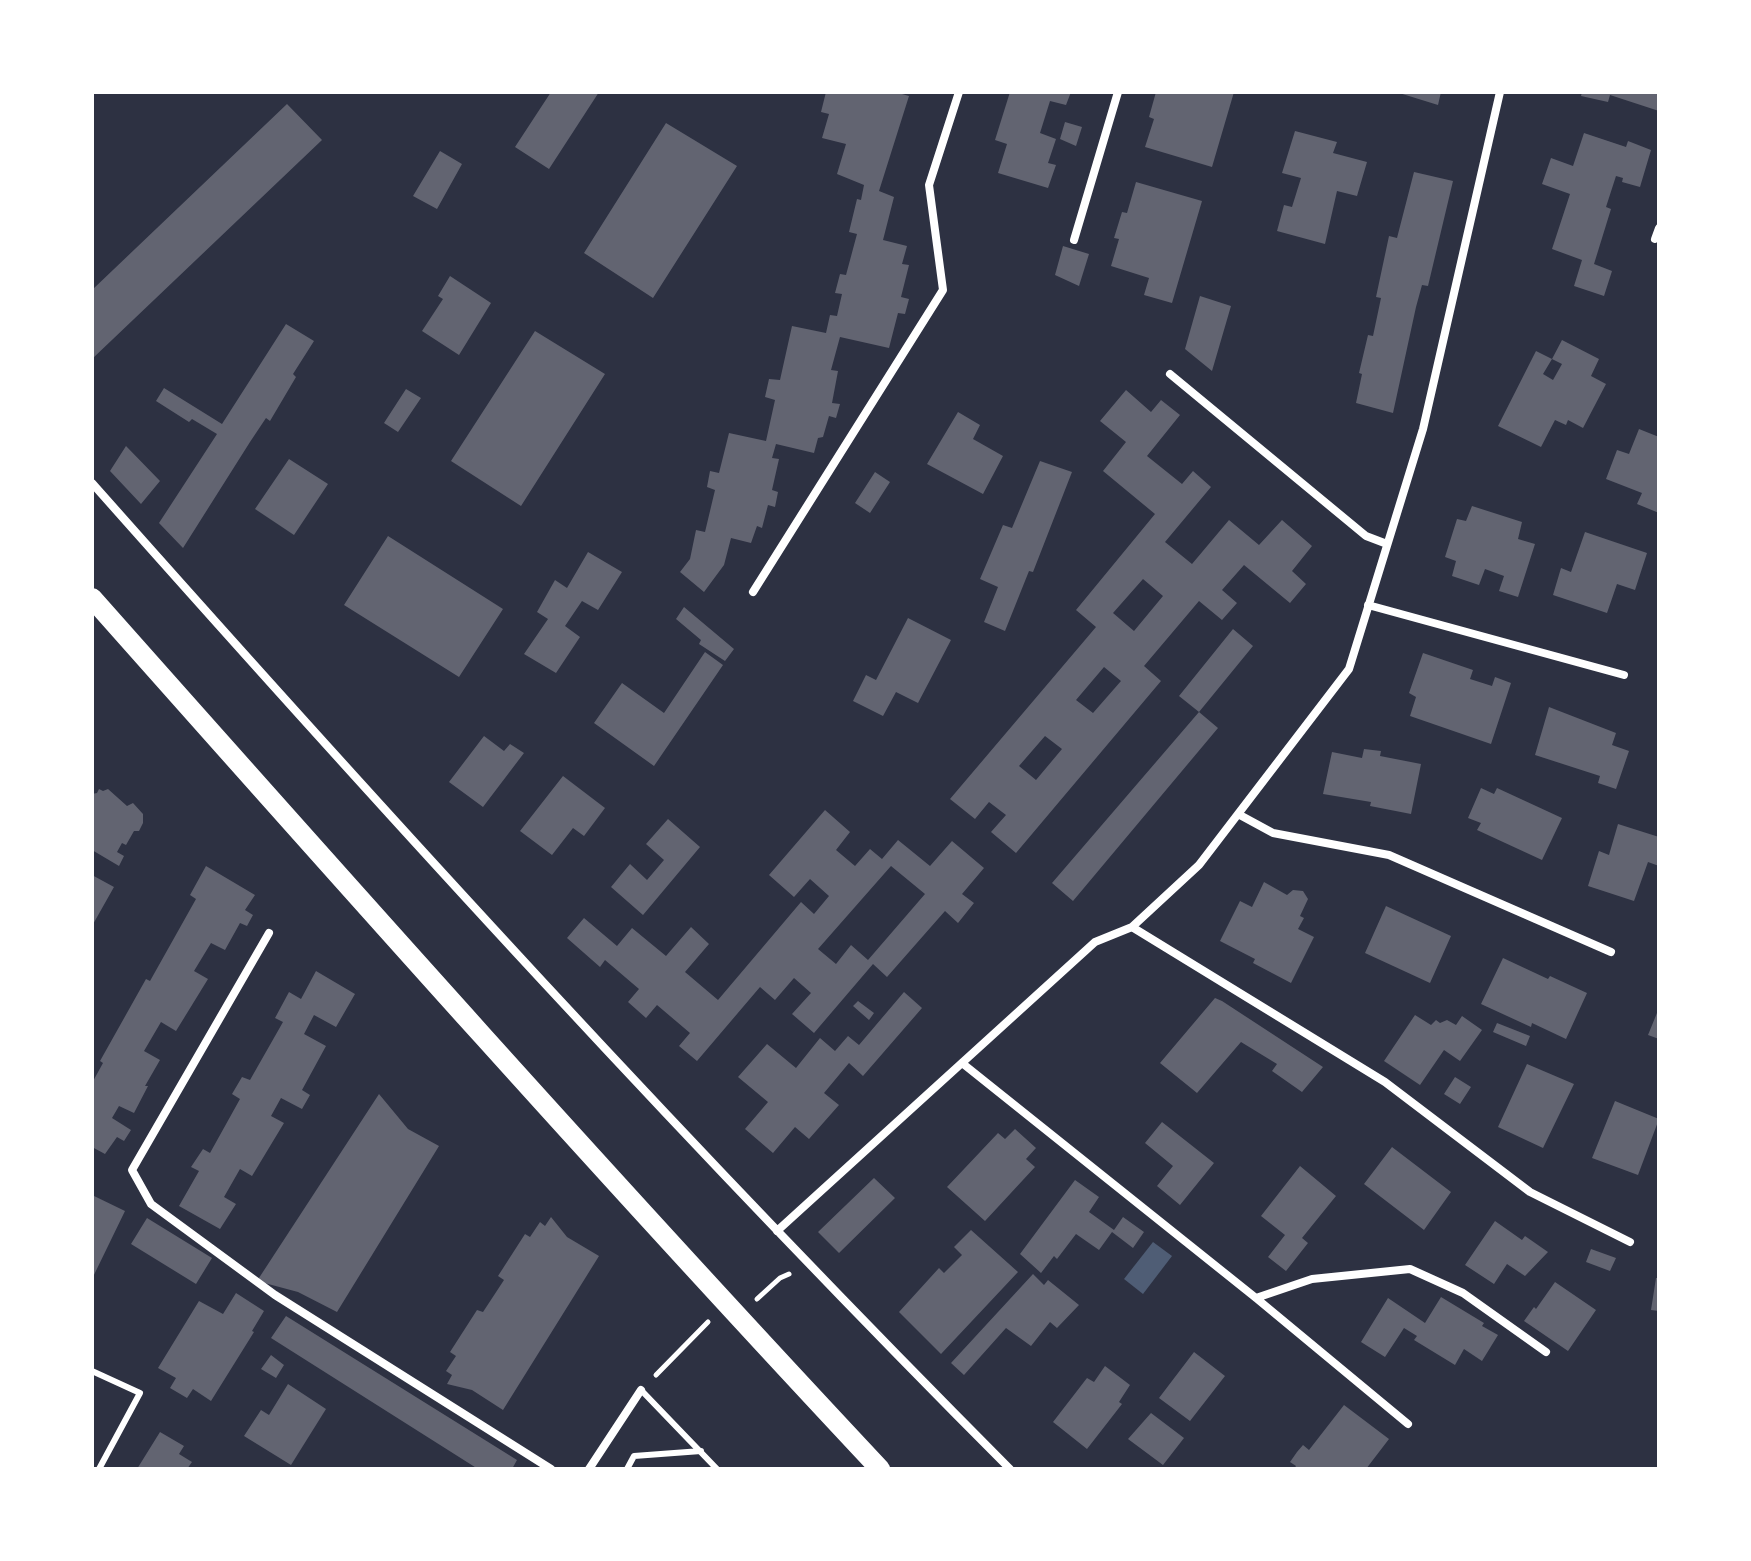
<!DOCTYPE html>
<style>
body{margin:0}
#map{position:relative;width:1751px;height:1561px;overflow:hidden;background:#2d3142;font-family:Quicksand,sans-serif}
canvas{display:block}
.frame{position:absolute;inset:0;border:94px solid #fff;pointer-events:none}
</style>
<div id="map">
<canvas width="1751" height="1561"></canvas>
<div class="frame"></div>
</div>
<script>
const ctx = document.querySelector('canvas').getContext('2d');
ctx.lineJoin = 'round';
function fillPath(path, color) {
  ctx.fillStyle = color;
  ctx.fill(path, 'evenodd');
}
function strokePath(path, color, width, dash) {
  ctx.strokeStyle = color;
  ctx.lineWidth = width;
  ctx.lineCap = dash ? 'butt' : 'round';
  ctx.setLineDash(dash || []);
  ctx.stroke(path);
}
const water = new Path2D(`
 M1153,1242L1172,1256L1143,1294L1124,1279Z`);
const building = new Path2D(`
 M551,92H599L549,169L515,147Z
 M826,92H895L909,96L879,191L894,197L883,240L907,246L902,264L909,265L901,297L909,299L905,314L898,313L889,348L840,337L831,370L838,371L832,403L840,404L836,418L829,416L823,437L818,438L814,453L776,444L772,458L779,459L772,490L778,492L775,507L768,505L762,528L757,526L751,543L731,538L724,565L704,592L680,572L690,559L696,530L705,532L715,490L707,487L710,471L719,473L729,433L766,441L775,400L765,397L769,379L780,380L792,326L826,333L830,315L837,316L842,294L835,293L840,274L846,275L857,234L849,232L857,199L861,200L864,185L837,174L846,144L822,138L829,114L821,112Z
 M1010,92H1071L1066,105L1050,101L1040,133L1056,139L1048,163L1056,165L1048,188L998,173L1007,144L995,140Z
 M1156,92H1234L1212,167L1145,147L1154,119L1149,117Z
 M1396,92H1441L1438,105Z
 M1582,92H1659V111L1610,95L1608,102L1581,96Z
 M287,104L322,140L92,359V290Z
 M1065,122L1082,127L1076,146L1060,139Z
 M666,123L737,166L653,298L584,253Z
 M1295,131L1337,142L1333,153L1367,162L1357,196L1337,191L1325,244L1277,231L1284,205L1292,207L1301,178L1282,173Z
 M1584,133L1626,147L1628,141L1651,150L1640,187L1622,182L1623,178L1616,176L1606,207L1611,209L1594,264L1612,271L1604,296L1574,286L1582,260L1552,249L1570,194L1542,184L1551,158L1573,166Z
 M440,151L462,164L437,209L413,196Z
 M1414,172L1453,181L1428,286L1422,285L1416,307L1393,413L1356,403L1362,374L1359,373L1368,335L1373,336L1381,298L1376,297L1389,236L1397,238Z
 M1136,182L1202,201L1172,303L1144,295L1149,278L1111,266L1119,239L1114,238L1122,212L1127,213Z
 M1063,246L1089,254L1079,286L1055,275Z
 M450,276L491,303L459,355L422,331L443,299L438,296Z
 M1200,296L1231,306L1212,371L1185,349Z
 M286,324L314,341L293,374L296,377L270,421L266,418L250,442L183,548L159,523L217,434L192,419L189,422L156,401L164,388L222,424Z
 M535,331L605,374L521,506L451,461Z
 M1562,340L1599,359L1591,376L1606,384L1583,428L1568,420L1566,425L1555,420L1541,447L1498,426L1536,351L1552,359L1543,374L1553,380L1562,364L1552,359Z
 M406,389L421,398L398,432L384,423Z
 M1126,390L1151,412L1161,400L1180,415L1147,456L1182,484L1193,471L1211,487L1165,542L1192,564L1229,520L1259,545L1282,520L1312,546L1292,571L1306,584L1290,603L1244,565L1222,590L1237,603L1222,620L1199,601L1144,666L1161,681L1016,853L991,832L1006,815L989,802L975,819L950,799L1096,627L1076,610L1155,514L1103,471L1126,442L1100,421ZM1143,579L1163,596L1134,631L1113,613ZM1104,667L1121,681L1093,713L1076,700ZM1045,736L1062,749L1036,780L1019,766Z
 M958,412L980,425L973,439L1003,456L983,494L927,464Z
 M1639,429L1659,437V513L1637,504L1642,493L1606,479L1617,450L1629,454Z
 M126,446L160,481L141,504L110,471Z
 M289,459L328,484L294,535L255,509Z
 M1040,461L1072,472L1033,572L1029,571L1005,631L984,622L998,587L980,579L1003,525L1012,528Z
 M875,472L890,482L870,513L855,503Z
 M1472,506L1522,522L1518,539L1535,544L1518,597L1499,591L1504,576L1485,569L1479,585L1452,576L1456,561L1445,557L1457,519L1466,521Z
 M1585,532L1647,553L1635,590L1617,584L1607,613L1553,595L1561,568L1571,572Z
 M388,536L503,609L459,677L344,605Z
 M588,552L622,572L598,610L582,601L565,626L580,637L556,673L524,654L548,619L537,612L555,580L567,588Z
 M684,607L734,649L725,661L699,644L701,640L676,619Z
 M908,618L951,640L918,703L896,692L883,716L853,701L866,675L876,680Z
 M1233,629L1253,646L1199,712L1179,696Z
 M705,652L723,665L654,766L594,723L622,683L664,713Z
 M1423,653L1473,670L1470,679L1492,686L1495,677L1511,683L1491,744L1410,716L1416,697L1409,693Z
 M1549,707L1616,733L1612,745L1629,751L1616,789L1598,783L1600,776L1535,755Z
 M1199,712L1218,728L1073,901L1052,883Z
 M484,736L504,751L510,744L524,753L483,807L449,782Z
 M1364,749L1381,751L1380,756L1421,764L1411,814L1370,806L1371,802L1323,794L1332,752L1362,758Z
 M563,776L605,808L584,836L573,828L552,855L520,831Z
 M1481,788L1494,794L1497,788L1562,818L1542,860L1477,830L1481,823L1468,818Z
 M99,789L103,791L108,789L127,806L133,803L143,814V823L139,831H134L126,845L122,843L117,852L124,856L119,866L92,850V794L97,793Z
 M825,810L850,832L836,850L855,866L870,849L882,859L898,840L930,866L952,841L984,868L962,894L974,903L958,923L945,911L887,977L873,964L814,1033L792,1014L811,993L794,978L775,1000L760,987L697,1061L679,1046L690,1033L657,1005L646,1018L628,1002L639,989L605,960L600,967L567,938L584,918L617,946L632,928L666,956L691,927L709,944L685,972L718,1000L801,902L814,914L829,896L810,879L794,897L769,875ZM891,866L925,894L868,960L851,945L836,964L818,949Z
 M668,819L700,847L643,915L611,887L630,864L647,880L664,860L646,844Z
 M1618,824L1659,837V866L1648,862L1634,901L1588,886L1599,851L1609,855Z
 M206,866L255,895L245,910L253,915L247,926L240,923L225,950L211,943L194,971L208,979L176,1031L161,1022L144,1051L160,1060L145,1086H148L134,1113L119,1106L112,1118L131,1130L124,1141L117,1137L105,1154L92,1147V1083L103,1063L100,1061L146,979L150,981L196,899L190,895Z
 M92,875L114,887L92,926Z
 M1264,882L1287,895L1293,890L1303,891L1308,899L1300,916L1304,918L1298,929L1314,937L1291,983L1253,963L1255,959L1220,941L1240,901L1252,907Z
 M1386,906L1451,936L1430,983L1365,953Z
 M1503,958L1548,979L1550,976L1587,993L1566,1039L1532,1023L1531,1027L1481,1004Z
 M316,971L355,994L336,1027L314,1015L304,1034L326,1046L302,1090L310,1095L302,1109L281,1098L271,1116L284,1123L252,1176L240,1169L224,1197L236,1204L220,1229L179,1206L199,1171L191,1167L203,1149L210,1153L240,1099L232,1094L242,1077L250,1080L283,1022L275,1018L289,992L301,999Z
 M904,992L922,1008L863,1076L849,1063L824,1093L839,1105L809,1139L795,1127L773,1153L745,1129L768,1102L738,1077L767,1044L796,1068L820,1038L835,1051L848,1036L859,1045Z
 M1215,998L1222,1001L1323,1067L1302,1092L1272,1071L1277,1064L1241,1042L1197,1093L1160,1063Z
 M858,1001L874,1013L869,1020L853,1006Z
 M1659,1008V1039L1648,1035Z
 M1415,1015L1431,1025L1436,1020L1440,1023L1447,1020L1456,1025L1462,1016L1482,1030L1460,1061L1444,1050L1420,1085L1384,1061Z
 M1497,1023L1530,1036L1526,1046L1493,1032Z
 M1527,1064L1574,1084L1543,1148L1498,1127Z
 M1455,1077L1471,1087L1460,1104L1444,1094Z
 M379,1094L408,1129L439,1146L337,1312L298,1292L257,1281Z
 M1615,1101L1659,1119L1638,1175L1592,1158Z
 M1162,1122L1214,1163L1180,1205L1157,1186L1173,1166L1145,1143Z
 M1015,1129L1036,1148L1026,1159L1035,1167L985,1221L947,1187L998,1133L1005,1139Z
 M1392,1147L1451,1192L1424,1230L1364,1184Z
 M1300,1166L1336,1196L1302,1238L1308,1243L1286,1271L1268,1257L1285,1235L1261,1216Z
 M874,1178L895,1198L839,1253L818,1232Z
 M1075,1180L1099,1197L1089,1212L1114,1230L1123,1217L1144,1232L1133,1248L1112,1232L1099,1250L1076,1234L1057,1259L1054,1256L1041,1273L1020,1254Z
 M92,1195L125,1211L92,1279Z
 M551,1217L567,1237L599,1256L503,1410L472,1390L447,1384L452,1375L446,1371L456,1356L450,1352L477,1310L483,1312L504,1280L498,1276L525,1234L530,1237L540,1222L545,1226Z
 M147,1218L212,1258L196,1284L131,1244Z
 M1495,1221L1522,1240L1525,1236L1548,1252L1525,1276L1507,1264L1494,1284L1465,1265Z
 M971,1230L1018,1272L941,1354L899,1312L939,1268L944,1273L962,1255L954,1247Z
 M1591,1249L1616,1258L1610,1271L1586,1262Z
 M1033,1274L1044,1285L1048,1280L1079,1305L1057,1328L1050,1322L1031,1346L1006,1328L964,1375L951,1363Z
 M1656,1278H1659V1311L1651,1310Z
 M1555,1282L1596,1310L1568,1351L1524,1321L1534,1307L1536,1309Z
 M236,1293L264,1311L252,1331L254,1332L211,1401L193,1389L187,1398L170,1388L176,1378L158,1368L199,1301L223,1314Z
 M1441,1297L1484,1323L1482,1326L1498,1335L1482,1361L1464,1349L1455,1365L1414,1340L1417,1336L1404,1328L1385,1357L1361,1342L1388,1298L1425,1323Z
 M286,1316L517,1460L512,1469H478L271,1338Z
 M1194,1352L1225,1376L1190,1421L1159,1398Z
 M271,1355L284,1365L276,1378L261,1369Z
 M1105,1366L1130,1385L1119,1402L1122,1404L1087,1449L1053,1422L1087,1378L1094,1382Z
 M288,1384L326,1409L291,1465L244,1436L261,1410L269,1415Z
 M1344,1405L1389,1439L1366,1469H1294L1296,1466L1290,1462L1297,1452L1303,1445L1309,1450Z
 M1151,1413L1184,1438L1163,1465L1128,1439Z
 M160,1432L184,1446L179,1454L192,1462L187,1469H137Z`);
const path = new Path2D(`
 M757,1299L780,1278L789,1274
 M656,1375L708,1322`);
const service = new Path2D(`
 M92,1371L140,1393L99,1469
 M641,1390L717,1469
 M627,1469L634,1456L701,1451`);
const minor = new Path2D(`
 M1655,239L1659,228
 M1074,240L1118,92
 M1170,374L1366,536L1387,544
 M92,483C390,819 693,1151 1010,1469
 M753,592L943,290L929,185L959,92
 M1368,605L1624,675
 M1238,814L1273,833L1389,855L1611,952
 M1132,927L1385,1082L1530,1192L1630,1242
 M269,933L132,1170L151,1204L275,1295L551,1469
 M962,1063L1256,1298L1408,1424
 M777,1231L1095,942L1132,927L1199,865L1349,669L1423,429L1500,92
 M1256,1298L1312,1279L1410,1269L1463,1293L1546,1352
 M589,1469L641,1390`);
const primary = new Path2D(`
 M92,598C352,891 612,1183 880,1469`);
fillPath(water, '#4f5d75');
fillPath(building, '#626471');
strokePath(path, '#fff', 5);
strokePath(service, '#fff', 6);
strokePath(minor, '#fff', 8);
strokePath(primary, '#fff', 20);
</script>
